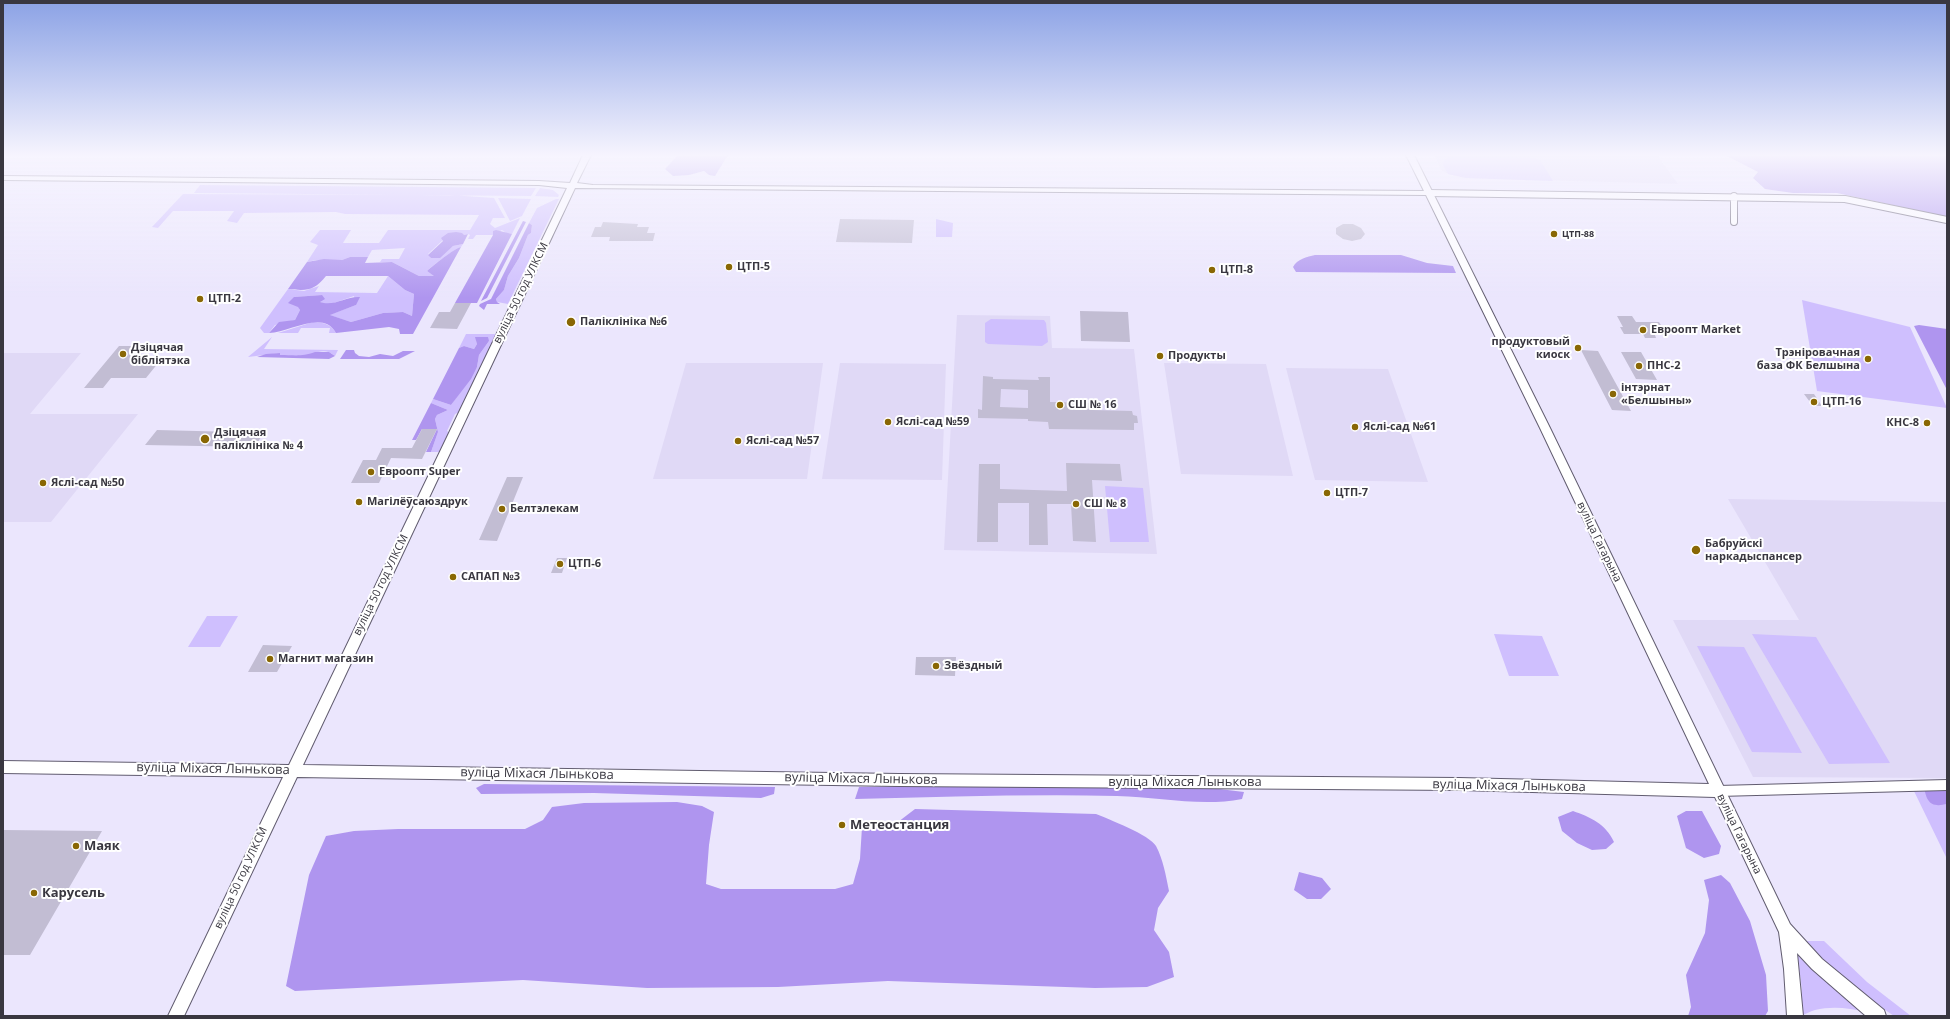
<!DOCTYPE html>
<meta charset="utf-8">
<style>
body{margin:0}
#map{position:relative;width:1950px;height:1019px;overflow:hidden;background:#ebe6fd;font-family:"Open Sans",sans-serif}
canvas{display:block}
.frame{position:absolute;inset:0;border:4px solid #393740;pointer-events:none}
</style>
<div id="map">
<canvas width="1950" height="1019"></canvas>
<div class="frame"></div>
</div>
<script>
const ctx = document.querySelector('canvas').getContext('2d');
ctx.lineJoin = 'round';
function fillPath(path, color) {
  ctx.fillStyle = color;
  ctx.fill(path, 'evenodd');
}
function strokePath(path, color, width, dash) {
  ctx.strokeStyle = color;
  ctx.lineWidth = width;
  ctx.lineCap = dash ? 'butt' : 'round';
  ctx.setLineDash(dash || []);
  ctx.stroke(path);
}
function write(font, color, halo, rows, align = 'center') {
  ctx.font = font + ' "Open Sans",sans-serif';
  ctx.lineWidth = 4;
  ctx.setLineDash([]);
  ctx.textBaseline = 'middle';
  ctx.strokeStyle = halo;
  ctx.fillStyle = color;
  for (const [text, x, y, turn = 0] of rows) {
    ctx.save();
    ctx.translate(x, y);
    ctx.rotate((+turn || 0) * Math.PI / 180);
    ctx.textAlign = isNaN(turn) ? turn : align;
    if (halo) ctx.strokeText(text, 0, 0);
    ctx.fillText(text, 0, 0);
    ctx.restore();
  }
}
const built = new Path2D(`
 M1434,155H1657L1678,184L1465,178L1448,174L1441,170Z
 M957,315L1050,316L1052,348L1134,349L1157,554L944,550Z
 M3,353H81L30,414H138L51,522H3Z
 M686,363H823L807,479H653Z
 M840,363L946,364L942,480L822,479Z
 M1164,363L1266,364L1293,476L1181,474Z
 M1286,368L1388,369L1428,482L1315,480Z
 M1728,499L1947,502V778L1753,777L1673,620H1799Z`);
const green = new Path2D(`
 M1457,156L1536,158L1540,160L1553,181L1466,178L1448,174L1443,165L1444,160L1449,157Z
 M200,185L536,188L531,196L194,193Z
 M540,188L553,190L559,195L558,197L535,196Z
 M183,194L450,195L494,198L505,218H493L490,224L495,228L520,218L512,234L506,233L502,230L493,235H476L473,239H468L470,235L468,234L443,240L428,254L431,258H437L453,246L463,244L461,247C454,249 433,265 427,271L435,276H419L392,262H380L382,259H399L405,248L372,250L368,257H350L342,260H316L307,262L318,245L310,242L320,230H351L343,243H379L388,230H470L479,215L345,214L336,212L244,213L237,223L227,221L234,211H173L158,228L152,227Z
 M498,198L531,199L522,216L510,221Z
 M556,199H559L508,304L497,302L496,299L504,290L508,276L519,258L528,235L531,233L532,225L529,223L537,208Z
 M936,219L953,223L952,237H936Z
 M388,276L405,290L414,294L412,316L403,312L383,313L351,322L329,315L356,305L354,296L328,305L320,302L322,295L294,297L300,310L295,320L275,325L269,333H264L260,328L288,289L304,291L319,286L315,292L377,293Z
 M1802,300L1910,327L1947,408L1817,391Z
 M991,319L1044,320L1046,323L1048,342L1042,346L988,344L985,342V323Z
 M313,322C324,323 330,323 336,333H329L330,328H301L298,333H278Z
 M466,334H501L465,410L455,414L447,431L452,435L444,452H431L438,432L435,419L437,415L448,410L431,403L433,399L451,405L477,367L479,355L489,341L476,337L477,344L474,349L464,346L459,348Z
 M272,337L264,349L338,350L335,356C323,346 314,355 302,357C296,357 287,355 280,355V353L248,357Z
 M1105,486L1143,488L1149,542H1110Z
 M207,616H238L220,647H188Z
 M1494,634L1542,636L1559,676H1509Z
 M1752,634L1816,637L1890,763L1829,764Z
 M1697,646L1744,647L1802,753L1752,752Z
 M1924,786L1944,804H1947V859L1912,787Z
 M1801,941H1824L1867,982L1911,1016H1894L1846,983Z
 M1793,948L1839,992L1866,1012C1849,1008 1832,1006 1815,1010C1810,1011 1805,1015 1800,1016C1804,988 1801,974 1793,948Z`);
const forest = new Path2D(`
 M678,155H728L715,176L709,175L704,171L689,175L673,176L665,169Z
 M1725,155H1947V217L1837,193H1793L1765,189L1753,178L1758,172Z
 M523,221L526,222L487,298L481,301Z
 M529,223L532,225L531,233L528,235L519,258L508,276L504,290L496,299L497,302L500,304H487L484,310L479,306L480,304L491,299Z
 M496,230L512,234L477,303H455L493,235V231Z
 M456,232L462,233L464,235L468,234L463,244L453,246L440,258H431L428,255L443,241L441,238L448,233Z
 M461,247L413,334H400L399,329L389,327L336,333C323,309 289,333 269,333L279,322L295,320L300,310L298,307L288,303L294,297L322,295L325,299L320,302C334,307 346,296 360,297L356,305L330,315L351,322L383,313L403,312L412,316L414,294L405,290L388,276H326C314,291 307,291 288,289L307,262L324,259L342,260L350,257H368L365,263L392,262L419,276H434L427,271C434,265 453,249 461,247Z
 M1315,255H1401L1427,263L1453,266L1456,273L1296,272L1293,267C1297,259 1307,257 1315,255Z
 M1919,325L1947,329V390L1914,326Z
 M475,337H488L489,341L479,355L477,367L471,379L451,405L433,399L459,348L464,346L474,349L477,344Z
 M346,350H354L355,353L359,356L369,357L380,354L393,356L403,351H415L399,359H340Z
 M315,352H329L335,356L329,359L257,357L266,354L280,353V355C295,355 301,357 315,352Z
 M431,403L448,410L437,415L435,419L438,432L431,452H426L437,429H422L416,440H412Z
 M484,784L775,787L774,794L761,798L594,793L481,794L476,788Z
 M1098,785L1211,788L1244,792L1242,799C1201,807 1159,797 1117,796C1030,794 943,797 855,799L859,787Z
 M1947,785V804C1943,804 1940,806 1937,805C1927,805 1925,793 1924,786Z
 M677,802L702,806L714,812L709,845L706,884L721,889H835L853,884L860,859L862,827L898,822L915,809L1096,814C1108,819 1150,835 1156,846C1163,859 1166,876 1169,891L1158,908L1154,930L1169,952L1174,977L1147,987L1095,988L888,981L778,987L647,988L523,980L295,991L286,986L309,875L326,836L354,831L398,829H525L543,820L552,807L584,803Z
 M1573,811C1590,817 1606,824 1614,842L1606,849L1592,850L1577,843L1562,831L1558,817Z
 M1686,811H1702L1721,846L1719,854L1704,858L1686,848L1677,816Z
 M1299,872L1322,878L1331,889L1321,899H1307L1294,890Z
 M1721,875L1730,883L1750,921L1766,975L1768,1011L1765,1016H1688L1691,1007L1686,975L1705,933L1709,900L1704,880Z`);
const building = new Path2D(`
 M840,219L914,220L912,243L836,242Z
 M603,222L638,224L637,227H649L647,233H655L653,241H609L610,237H591L595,227H601Z
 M1343,224H1353L1361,228L1365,234L1361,239L1352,241L1343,239L1336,234V228Z
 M455,303H471L457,329L430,328L439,312H450Z
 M1080,311L1128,312L1130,342L1081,341Z
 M1617,316H1632L1636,322H1659L1667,335H1655L1656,338H1645L1643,334H1624L1620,327H1623Z
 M119,346H138L130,356L163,357L146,378H111L103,388H84Z
 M1581,350L1598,351L1631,411L1612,410Z
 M1621,352H1641L1657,380L1636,379Z
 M983,376L993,377V379L1039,380L1038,377H1050V402L1092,403V410L1132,411L1133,415L1137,416L1138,423H1134V430L1049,429L1048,422L1028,421V419L978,418V409L982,410ZM1001,389L1028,390V408L1000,407Z
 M1804,394H1814L1822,406H1813Z
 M422,429H437L422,459L391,458L379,483H351L363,460H376L382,448H412Z
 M157,430L236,432H264L255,447L145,445Z
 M1066,463L1120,464L1122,481L1092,480L1096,542L1073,541L1071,504H1047L1048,545H1029V503H998V542H977L979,464H1000V489L1067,491Z
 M507,477H523L497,541L479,540Z
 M557,558H567L562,573H551Z
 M263,645L292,646L277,672H248Z
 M916,657H956L955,676L915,675Z
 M3,830L102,831L30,955H3Z`);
const streetFar1 = new Path2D(`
 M1429,193L1845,199L1947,220
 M1734,196V222`);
const street = new Path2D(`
 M1718,791L1947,785`);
const secondary = new Path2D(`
 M583,155H591L577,183L593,185L1424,191L1406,155H1414L1550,428L1790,924L1822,959L1884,1010L1886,1016H1866L1812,969L1797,953L1803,1016H1787L1784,969L1779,932L1715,797L1459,790L899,786L297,777L184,1016H168L283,777L3,773V761L289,765L567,188L539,185L3,180V176L539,181L570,183ZM575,188L1426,195L1540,428L1709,784L1459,778L899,774L303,765Z`);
const markers = [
 [1554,234,4,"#896704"],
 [729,267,4,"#896704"],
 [1212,270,4,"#896704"],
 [200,299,4,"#896704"],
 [571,322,5,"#896704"],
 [1643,330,4,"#896704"],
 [1578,348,4,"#896704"],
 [123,354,4,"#896704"],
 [1160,356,4,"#896704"],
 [1868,359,4,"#896704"],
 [1639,366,4,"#896704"],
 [1613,394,4,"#896704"],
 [1814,402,4,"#896704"],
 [1060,405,4,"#896704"],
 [888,422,4,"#896704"],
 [1927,423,4,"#896704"],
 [1355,427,4,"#896704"],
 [205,439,5,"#896704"],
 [738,441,4,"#896704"],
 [371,472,4,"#896704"],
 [43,483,4,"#896704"],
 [1327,493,4,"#896704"],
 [359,502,4,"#896704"],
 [1076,504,4,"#896704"],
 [502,509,4,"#896704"],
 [1696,550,5,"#896704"],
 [560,564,4,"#896704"],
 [453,577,4,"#896704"],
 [270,659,4,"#896704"],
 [936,666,4,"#896704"],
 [842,825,4,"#896704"],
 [76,846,4,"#896704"],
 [34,893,4,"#896704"]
];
const farPoinames = [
 ["ЦТП-88",1562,234]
];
const poiNames = [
 ["ЦТП-5",737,267],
 ["ЦТП-8",1220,270],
 ["ЦТП-2",208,299],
 ["Паліклініка №6",580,322],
 ["Евроопт Market",1651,330],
 ["продуктовый",1570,342,"right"],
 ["киоск",1570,355,"right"],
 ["Дзіцячая",131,348],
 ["бібліятэка",131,361],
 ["Трэніровачная",1860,353,"right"],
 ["база ФК Белшына",1860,366,"right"],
 ["Продукты",1168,356],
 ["ПНС-2",1647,366],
 ["інтэрнат",1621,388],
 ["«Белшыны»",1621,401],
 ["ЦТП-16",1822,402],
 ["СШ № 16",1068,405],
 ["Яслі-сад №59",896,422],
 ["КНС-8",1919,423,"right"],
 ["Яслі-сад №61",1363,427],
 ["Дзіцячая",214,433],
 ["паліклініка № 4",214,446],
 ["Яслі-сад №57",746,441],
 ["Евроопт Super",379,472],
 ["Яслі-сад №50",51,483],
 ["ЦТП-7",1335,493],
 ["Магілёўсаюздрук",367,502],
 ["СШ № 8",1084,504],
 ["Белтэлекам",510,509],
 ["Бабруйскі",1705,544],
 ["наркадыспансер",1705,557],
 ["ЦТП-6",568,564],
 ["САПАП №3",461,577],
 ["Магнит магазин",278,659],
 ["Звёздный",944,666]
];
const streetNames = [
 ["вуліца 50 год УЛКСМ",521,293,-64],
 ["вуліца Гагарына",1599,542,64],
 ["вуліца 50 год УЛКСМ",381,585,-64],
 ["вуліца Гагарына",1739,834,64],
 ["вуліца 50 год УЛКСМ",241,878,-65]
];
const nearStreetnames = [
 ["вуліца Міхася Лынькова",213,769,1],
 ["вуліца Міхася Лынькова",537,774,1],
 ["вуліца Міхася Лынькова",861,779,1],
 ["вуліца Міхася Лынькова",1185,782],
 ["вуліца Міхася Лынькова",1509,786,1]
];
const nearPoinames = [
 ["Метеостанция",850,825],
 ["Маяк",84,846],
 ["Карусель",42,893]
];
fillPath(built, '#e0d9f6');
fillPath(green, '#cfbffe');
fillPath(forest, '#af95ef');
fillPath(building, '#c2bdd3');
strokePath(streetFar1, '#615c6f', 8);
strokePath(street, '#615c6f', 12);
strokePath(secondary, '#615c6f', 2);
strokePath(streetFar1, '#fff', 6);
strokePath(street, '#fff', 10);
fillPath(secondary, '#fff');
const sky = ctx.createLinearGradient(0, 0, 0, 298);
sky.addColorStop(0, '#8ba2e5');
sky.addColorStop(0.52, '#f6f4fe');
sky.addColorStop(1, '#f6f4fe00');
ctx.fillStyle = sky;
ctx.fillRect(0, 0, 1950, 298);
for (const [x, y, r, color] of markers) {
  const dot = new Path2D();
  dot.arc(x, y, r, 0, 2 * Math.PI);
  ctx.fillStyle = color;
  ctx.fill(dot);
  strokePath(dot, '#fff', 1.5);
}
write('bold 9px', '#393740', '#fff', farPoinames, 'left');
write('bold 11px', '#393740', '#fff', poiNames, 'left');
write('11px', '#393740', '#fff', streetNames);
write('13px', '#393740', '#fff', nearStreetnames);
write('bold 13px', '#393740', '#fff', nearPoinames, 'left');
</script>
